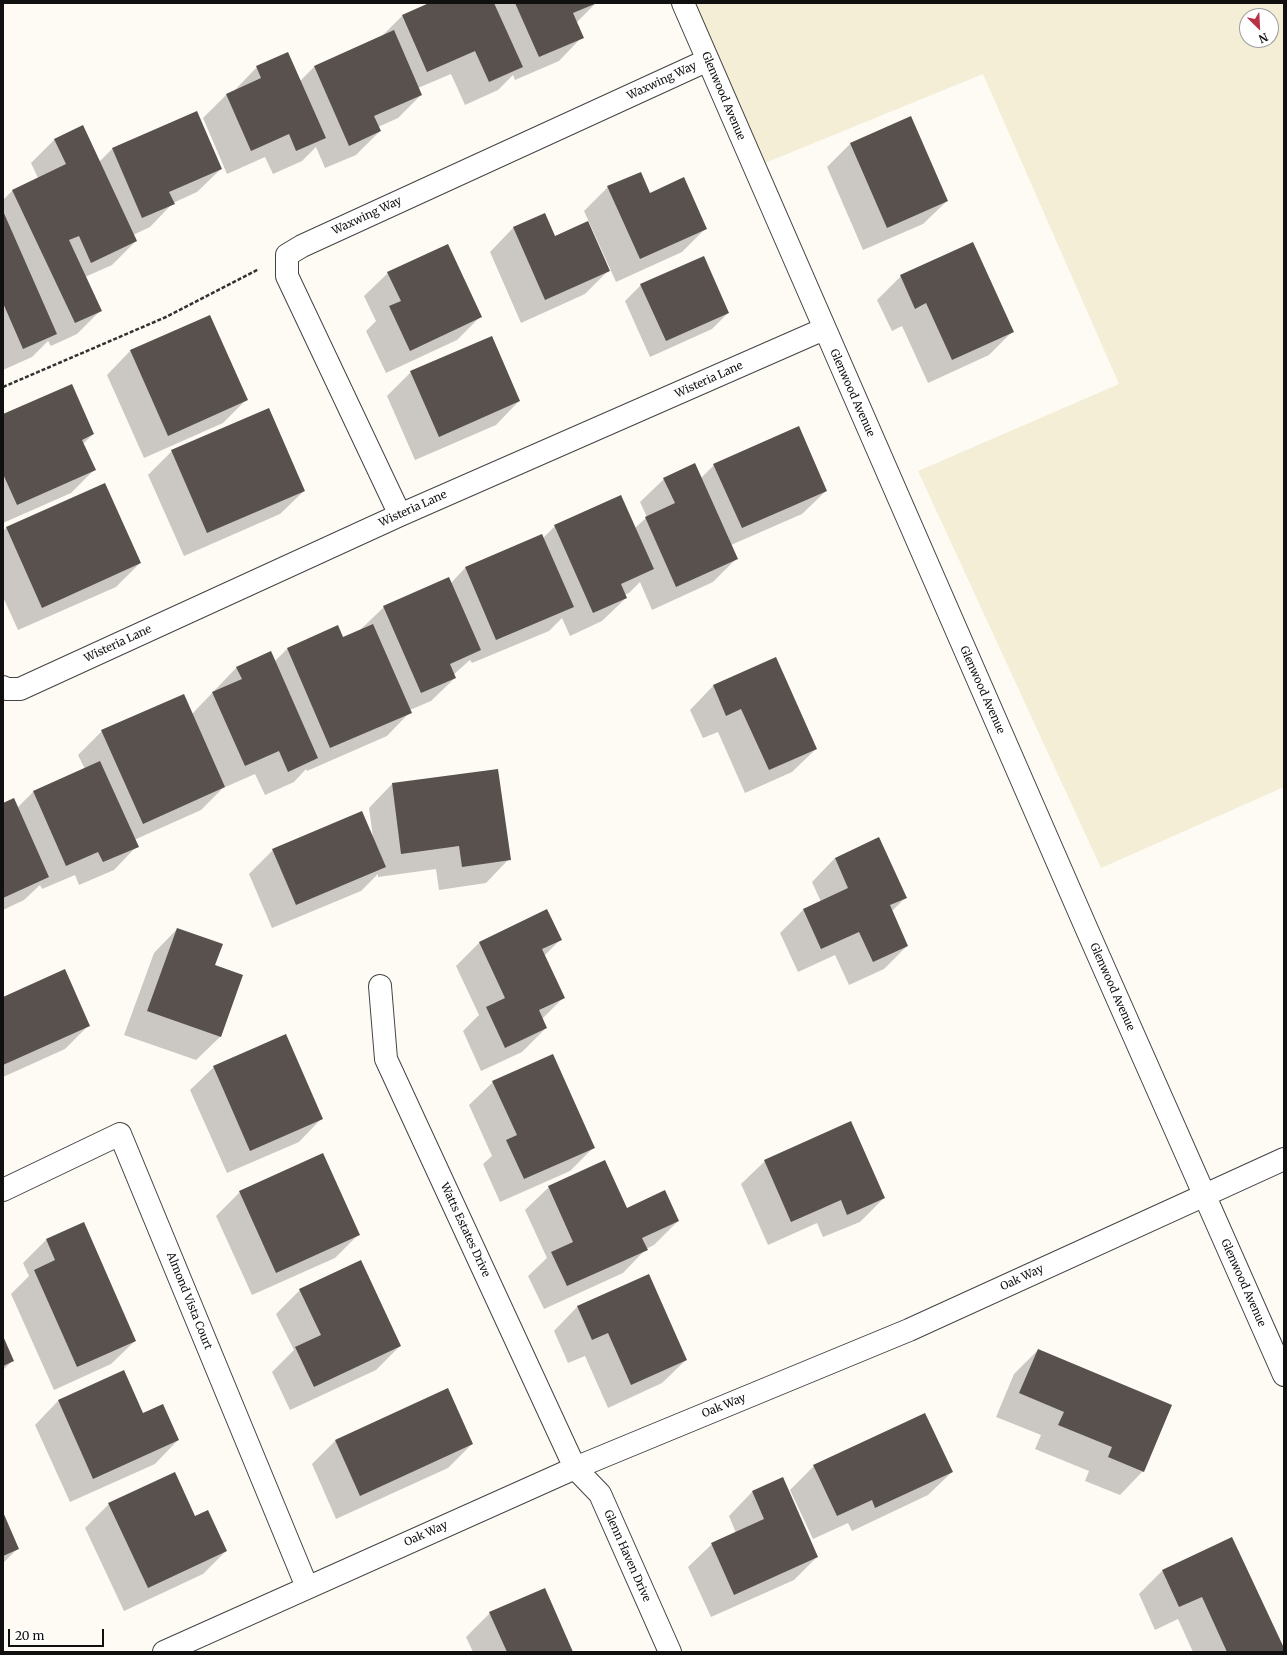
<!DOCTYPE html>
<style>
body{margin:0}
#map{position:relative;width:1287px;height:1655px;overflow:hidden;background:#fefbf5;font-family:Merriweather,serif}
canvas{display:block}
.frame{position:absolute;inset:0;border:4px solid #101010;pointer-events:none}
.north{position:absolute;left:1239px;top:8px;width:40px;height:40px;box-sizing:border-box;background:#fff;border:1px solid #9f9f9f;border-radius:50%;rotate:156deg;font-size:11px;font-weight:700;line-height:16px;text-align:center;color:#101010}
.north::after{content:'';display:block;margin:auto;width:14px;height:18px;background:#b83144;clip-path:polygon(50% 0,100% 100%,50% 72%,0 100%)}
.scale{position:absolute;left:8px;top:1629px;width:96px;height:18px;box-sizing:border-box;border:2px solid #101010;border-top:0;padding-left:5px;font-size:12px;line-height:14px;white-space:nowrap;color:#101010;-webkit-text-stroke:3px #fff;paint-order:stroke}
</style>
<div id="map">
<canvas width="1287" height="1655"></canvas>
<div class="frame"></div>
<div class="north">N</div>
<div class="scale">20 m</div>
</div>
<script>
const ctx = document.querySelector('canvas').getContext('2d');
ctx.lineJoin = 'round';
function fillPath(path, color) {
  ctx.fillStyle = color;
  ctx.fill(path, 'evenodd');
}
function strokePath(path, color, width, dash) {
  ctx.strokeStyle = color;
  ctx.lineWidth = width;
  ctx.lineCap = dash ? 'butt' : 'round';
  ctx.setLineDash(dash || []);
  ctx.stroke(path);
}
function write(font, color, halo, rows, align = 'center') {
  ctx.font = font + ' Merriweather,serif';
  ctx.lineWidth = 4;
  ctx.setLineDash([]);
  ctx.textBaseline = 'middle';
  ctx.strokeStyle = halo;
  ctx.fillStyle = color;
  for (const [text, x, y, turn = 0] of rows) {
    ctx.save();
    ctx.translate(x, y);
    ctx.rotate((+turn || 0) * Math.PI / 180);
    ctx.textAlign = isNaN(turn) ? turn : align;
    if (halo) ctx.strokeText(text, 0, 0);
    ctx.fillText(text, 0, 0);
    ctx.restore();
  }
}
const farmland = new Path2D(`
 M695,3H1284V787L1101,868L918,471L1119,384L983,74L765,163ZM1247,16H1271V40H1247Z`);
const shadow = new Path2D(`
 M431,3H596L576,23L582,37L559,61L515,80L513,75L498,90L465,105L451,74L418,88L421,95L398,118L378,127L380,131L356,155L325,168L316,147L302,161L273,174L265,157L227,174L203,118L226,95L233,92L257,67L300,81L314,67L381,37L402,16Z
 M55,139L99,162L112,149L221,169L197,192L173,203L150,227L133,235L136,241L112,265L85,277L100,311L77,334L51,346L48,341L32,357L3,370V200L13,190L38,178L31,163Z
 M851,143L947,201L923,224L863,250L827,167Z
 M608,187L649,194L706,228L682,252L616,282L584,211Z
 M544,214L555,237L608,271L585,294L521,323L490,252L513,228Z
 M388,273L481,316L457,340L386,373L366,331L376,321L364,296Z
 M901,276L1013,331L989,355L928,383L902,326L892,331L877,300Z
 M641,285L728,313L712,329L650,357L625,301Z
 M209,316L246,400L223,423L144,458L107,375L130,351Z
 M411,372L519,401L496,425L415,460L387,396Z
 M3,416L93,434L83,444L94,470L71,493L3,523Z
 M172,451L304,491L280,514L184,556L148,475Z
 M714,465L826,491L802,514L731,545L737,558L713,582L652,610L640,582L629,593L624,595L626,598L602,621L570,636L562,618L549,631L472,663L470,660L453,675L455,678L431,701L410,710V712L387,736L307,771L306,769L294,782L265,795L255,774L223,788L201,810L134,840L137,846L114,870L79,885L75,875L42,889L40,885L24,900L3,910V804L17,808L33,792L85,769L78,755L102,731L192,714L237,667L274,662L287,649L343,639L360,630L384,607L451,583L465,568L542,535L543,538L555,526L635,528L647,517L640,502L664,479L701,478Z
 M104,484L140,563L116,587L18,630L3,597V531L6,528Z
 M775,659L816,749L792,772L745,793L718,732L703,738L690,710L713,686Z
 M392,784L509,859L486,883L439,890L436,869L378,877V874L361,891L272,928L249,874L273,850L373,838L369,808Z
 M835,858L905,898L892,911L907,946L884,969L849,985L835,955L798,972L780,933L803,910L821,902L812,882Z
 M177,929L214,965L242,975L220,1037L196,1060L124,1035L154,953Z
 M560,940L544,956L564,997L542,1019L546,1028L522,1052L481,1071L463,1031L479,1015L456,966L479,943Z
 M3,998L89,1025L65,1049L3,1077Z
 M214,1067L322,1118L299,1142L227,1173L190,1090Z
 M493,1082L594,1147L570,1171L500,1202L483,1164L492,1156L469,1105Z
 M765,1161L884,1198L860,1222L823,1237L817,1223L768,1245L741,1184Z
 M549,1187L627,1209L678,1221L654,1245L646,1249L623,1273L544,1309L528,1276L547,1258L525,1210Z
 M240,1192L359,1234L335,1258L252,1295L216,1216Z
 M47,1239L135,1341L111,1364L54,1390L11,1294L29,1276L23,1263Z
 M300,1290L400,1346L376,1370L290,1410L272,1372L294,1350L276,1314Z
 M577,1307L686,1360L662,1383L608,1408L585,1356L568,1363L554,1331Z
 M3,1339L13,1360L3,1370Z
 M1038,1350L1143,1471L1120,1495L1085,1481L1089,1471L1035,1449L1041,1435L996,1417L1014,1374Z
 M123,1372L142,1414L178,1440L155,1464L70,1502L35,1425L58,1401Z
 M335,1441L472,1444L448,1468L336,1519L312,1464Z
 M814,1466L952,1472L928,1495L852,1531L848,1523L813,1539L790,1490Z
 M782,1479L817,1557L794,1580L711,1617L688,1567L712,1544L736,1533L729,1516L752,1492Z
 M109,1504L195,1517L226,1551L203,1574L124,1611L85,1528Z
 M3,1515L18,1548L3,1563Z
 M1162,1571L1284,1650V1652H1193L1178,1619L1155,1630L1139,1594Z
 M490,1613L572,1652H473L466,1637Z`);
const building = new Path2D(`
 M429,3H494L523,67L489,82L475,51L427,72L402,15Z
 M515,3H597L573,13L584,38L539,57Z
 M394,30L422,95L374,116L381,131L349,146L314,66Z
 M288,52L326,138L296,151L289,134L251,151L226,94L261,78L256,66Z
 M197,111L222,169L169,192L175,204L142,218L112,148Z
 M911,116L948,201L887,228L850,143Z
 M83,125L137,241L91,263L79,236L69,240L102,311L75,323L12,190L66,164L54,139Z
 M641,172L650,193L684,177L707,229L640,259L607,186Z
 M3,211L57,334L23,349L3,303Z
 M545,213L555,236L588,221L610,271L545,300L513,227Z
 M973,242L1014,332L952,360L926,303L915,309L900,275Z
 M448,244L482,317L410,351L389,306L401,301L387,272Z
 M704,256L729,313L666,341L640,284Z
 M210,315L248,400L168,436L130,350Z
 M492,336L520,401L439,437L410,371Z
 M72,384L94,434L82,440L96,470L17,505L3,474V414Z
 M269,408L305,491L207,533L171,450Z
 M799,426L827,491L742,528L713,464Z
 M695,463L738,559L676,587L645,517L675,503L663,478Z
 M105,483L141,563L42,608L6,527Z
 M621,495L654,569L621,584L627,598L593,613L554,525Z
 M542,534L574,607L496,640L465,567Z
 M449,577L481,650L450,664L456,678L421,693L383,606Z
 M373,624L412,713L330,748L287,648L338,625L343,637Z
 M271,651L318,758L288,772L279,751L245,766L212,692L242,679L236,667Z
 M776,657L817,749L769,770L741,709L726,716L713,685Z
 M184,694L225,787L143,824L101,730Z
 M100,761L139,847L103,862L98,852L66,866L33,791Z
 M498,769L511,860L462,867L459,846L401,854L392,783Z
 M14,798L49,877L3,898V803Z
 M362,811L386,867L296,905L272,849Z
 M879,837L907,898L890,905L908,946L873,962L859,932L821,949L803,909L848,888L835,858Z
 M547,909L562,940L542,949L565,998L539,1010L547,1028L505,1048L486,1007L505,998L479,942Z
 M177,928L223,944L215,965L243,975L221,1037L147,1011Z
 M65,969L90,1026L3,1065V997Z
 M286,1034L323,1119L250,1151L213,1066Z
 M553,1054L595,1148L524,1179L506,1140L517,1135L492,1081Z
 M851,1121L885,1198L847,1215L841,1200L791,1222L764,1160Z
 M323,1153L360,1235L276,1273L239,1191Z
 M605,1160L627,1208L665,1190L679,1221L642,1238L648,1250L567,1286L551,1252L573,1242L548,1186Z
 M84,1222L136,1341L77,1367L34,1270L55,1260L46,1239Z
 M361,1260L401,1346L314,1387L295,1347L321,1335L299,1289Z
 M649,1274L687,1360L631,1385L608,1333L592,1340L577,1306Z
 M3,1336L14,1361L3,1366Z
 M1038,1349L1172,1405L1144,1472L1108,1457L1112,1447L1058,1425L1064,1412L1019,1393Z
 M124,1370L143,1413L163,1404L179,1440L93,1479L58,1400Z
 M448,1388L473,1444L360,1496L335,1440Z
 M925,1413L953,1472L875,1508L872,1500L837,1516L813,1465Z
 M175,1472L195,1516L208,1510L227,1551L148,1588L108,1503Z
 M783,1477L818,1557L734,1595L711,1543L764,1519L752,1491Z
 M3,1512L19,1549L3,1556Z
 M1232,1537L1284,1648V1652H1227L1202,1597L1179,1607L1162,1570Z
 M545,1588L573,1652H507L489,1612Z`);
const path = new Path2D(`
 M3,387L166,317L259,269`);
const street = new Path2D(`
 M683,3L1088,932L1284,1375
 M400,515L287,276V255L302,246L708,60
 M3,687L6,689H20L400,515L824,329
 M380,986L386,1059L575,1468L600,1494L670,1652
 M3,1190L120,1134L307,1587
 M164,1652L575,1468L909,1330L1284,1159`);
const streetNames = [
 ["Waxwing Way",662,81,-25],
 ["Glenwood Avenue",723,96,67],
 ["Waxwing Way",367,216,-25],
 ["Wisteria Lane",709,380,-24],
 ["Glenwood Avenue",852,393,66],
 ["Wisteria Lane",413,509,-24],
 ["Wisteria Lane",118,644,-25],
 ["Glenwood Avenue",982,690,66],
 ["Glenwood Avenue",1112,987,66],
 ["Watts Estates Drive",465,1230,65],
 ["Oak Way",1022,1278,-25],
 ["Glenwood Avenue",1243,1283,66],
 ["Almond Vista Court",189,1301,68],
 ["Oak Way",724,1406,-22],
 ["Oak Way",426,1534,-24],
 ["Glenn Haven Drive",627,1556,66]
];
fillPath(farmland, '#f3eed5');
fillPath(shadow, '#0003');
fillPath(building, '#58514d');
strokePath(street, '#434343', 24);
strokePath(path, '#323232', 2.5, [4, 2]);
strokePath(street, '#fff', 22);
write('11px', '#101010', '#fff', streetNames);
</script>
